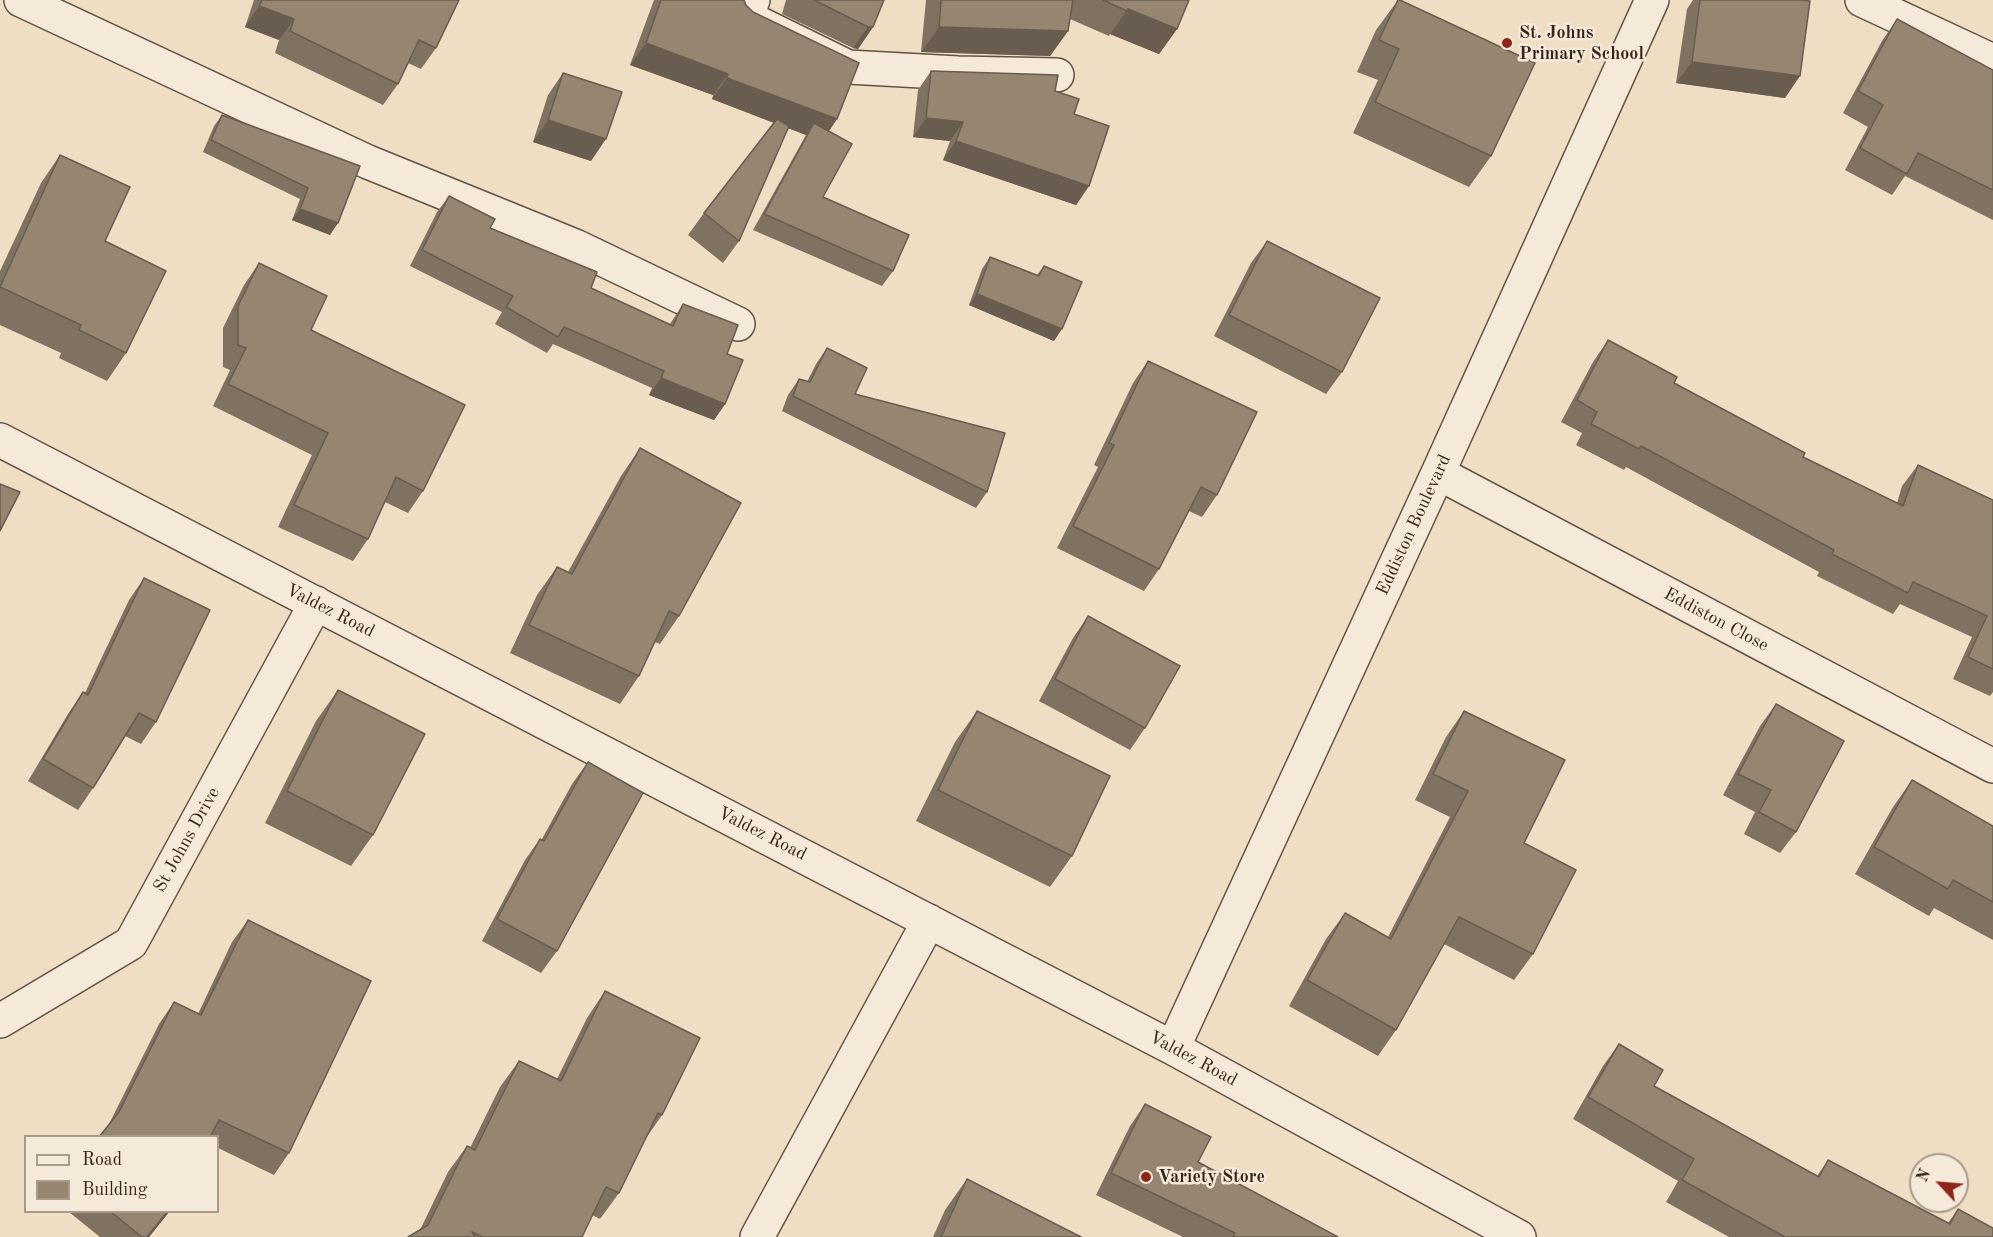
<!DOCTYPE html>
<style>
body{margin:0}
#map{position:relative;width:1993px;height:1237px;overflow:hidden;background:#efddc4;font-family:"Old Standard TT",serif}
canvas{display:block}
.legend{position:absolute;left:24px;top:1135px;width:195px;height:78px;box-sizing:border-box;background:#f5e9d9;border:2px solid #a79b8c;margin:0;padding:8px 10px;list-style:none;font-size:18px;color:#332618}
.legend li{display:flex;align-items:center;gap:12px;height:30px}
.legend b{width:30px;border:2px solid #a79b8c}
.north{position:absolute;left:1909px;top:1153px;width:60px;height:60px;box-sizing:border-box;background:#f5e9d9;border:2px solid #a79b8c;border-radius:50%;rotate:296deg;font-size:16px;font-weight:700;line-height:24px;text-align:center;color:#332618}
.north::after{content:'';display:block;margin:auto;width:21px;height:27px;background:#8f2418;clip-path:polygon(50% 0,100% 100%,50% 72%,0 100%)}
</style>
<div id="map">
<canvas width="1993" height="1237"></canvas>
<ul class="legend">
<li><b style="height:8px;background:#f5e9d9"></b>Road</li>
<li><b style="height:16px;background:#958571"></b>Building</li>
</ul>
<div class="north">N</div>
</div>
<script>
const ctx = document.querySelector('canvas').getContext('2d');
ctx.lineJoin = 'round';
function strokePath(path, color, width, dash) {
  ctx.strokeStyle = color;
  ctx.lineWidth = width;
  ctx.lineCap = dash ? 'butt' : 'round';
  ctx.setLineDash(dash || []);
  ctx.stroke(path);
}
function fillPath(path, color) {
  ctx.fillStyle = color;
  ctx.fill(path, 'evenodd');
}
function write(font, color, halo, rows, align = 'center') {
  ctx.font = font + ' "Old Standard TT",serif';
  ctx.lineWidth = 5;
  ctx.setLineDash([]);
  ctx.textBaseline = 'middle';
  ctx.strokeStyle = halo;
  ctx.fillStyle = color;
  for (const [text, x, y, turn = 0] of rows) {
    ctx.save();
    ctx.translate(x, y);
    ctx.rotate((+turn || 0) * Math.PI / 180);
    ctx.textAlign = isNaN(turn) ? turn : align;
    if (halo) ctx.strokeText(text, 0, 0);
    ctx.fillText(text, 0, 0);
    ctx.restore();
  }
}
const street = new Path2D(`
 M21,0L368,162L575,246L738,324
 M753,0L746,17L848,67L958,73L1057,75
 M1862,0L1993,61
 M0,440L1173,1048L1519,1237
 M1438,473L1993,766
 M0,1021L131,943L316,603
 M1173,1048L1438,473L1652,0
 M757,1237L929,921`);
const wall = new Path2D(`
 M254,0H459L436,48L421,69L408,63L398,84L383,105L275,53L279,40L245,27Z
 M654,0H744L746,5L837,119L829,131L823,197L893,271L882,286L753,230L806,135L788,128L739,241L723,263L688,235L704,213L774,123L712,99L713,95L630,65Z
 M786,0H884L873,27L858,49L853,48L782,14Z
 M926,0H1189L1177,29L1159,54L1110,34L1109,36L1070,19L1068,31L1050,56L921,52Z
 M1398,0L1491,156L1469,187L1353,133L1378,80L1357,72L1376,30Z
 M1693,0H1802L1785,98L1676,83L1687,9Z
 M1897,19L1993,70V220L1905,176L1892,195L1845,170L1868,127L1843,113L1882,41Z
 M931,71L1055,91L1074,114L1089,186L1076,205L943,160L950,141L913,137L918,90Z
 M563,73L591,161L533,142L548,95Z
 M222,115L360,166L330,235L292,220L300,199L203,152L214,126Z
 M60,155L105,241L126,353L107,381L59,358L61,353L0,325V271L41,183Z
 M449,196L490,228L591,288L670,324L683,304L727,354L725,404L714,420L649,395L652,388L553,344L547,353L495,324L502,312L410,266L437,212Z
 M1267,241L1342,372L1326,394L1214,336L1251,263Z
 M990,257L1037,275L1044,266L1054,341L969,305L982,269Z
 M259,263L311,330L423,491L408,513L385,502L368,539L353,561L278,527L312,455L213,406L230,370L223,367V328L244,285Z
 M1608,340L1674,383L1803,457L1897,503L1902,486L1918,465L1993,500V692L1990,696L1953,679L1972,637L1900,604L1893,614L1817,576L1819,572L1626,467L1624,470L1576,445L1582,433L1561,422L1593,362Z
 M827,348L855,394L987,492L976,508L782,411L788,395L799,379L807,382L816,364Z
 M1148,361L1217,495L1202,517L1189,511L1159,569L1144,591L1057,548L1098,467L1094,465L1133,383Z
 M640,448L679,616L660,644L655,642L639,676L620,704L510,653L537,595L557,567L568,572L621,476Z
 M144,578L156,722L141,744L125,736L93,788L78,810L28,781L68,714L83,692L85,693L129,600Z
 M1088,616L1145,728L1130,750L1039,701L1073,638Z
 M338,690L373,835L351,866L265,823L316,721Z
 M1776,704L1796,832L1780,853L1744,834L1755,812L1723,795L1760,726Z
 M977,711L1072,856L1050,887L916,821L955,742Z
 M1464,711L1524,843L1533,954L1514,980L1444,944L1396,1030L1378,1056L1289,1006L1326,939L1345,913L1388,937L1450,817L1415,800L1446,737Z
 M588,762L557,951L541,973L482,941L525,860L540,839H542L572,784Z
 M1912,780L1993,826V940L1934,908L1929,916L1855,874L1893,807Z
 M248,920L289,1153L274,1175L218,1148V1137H99L108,1126L159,1024L174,1002L198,1014L232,942Z
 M605,991L662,1115L644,1141L619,1193L600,1219L592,1215L582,1237H408L420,1230L448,1172L467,1146L470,1148L500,1087L519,1061L557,1079L587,1018Z
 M1619,1044L1654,1086L1817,1176L1828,1160L1948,1223L1958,1209L1993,1237H1729L1666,1202L1678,1181L1573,1119L1603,1066Z
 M1145,1104L1198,1162L1338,1237H1183L1096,1195L1130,1126Z
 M967,1179L1081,1237H933L945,1210Z
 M69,1212H169L149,1237H100Z`);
const shadedWall = new Path2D(`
 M259,6L294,19L279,40L245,27Z
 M1128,9L1177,29L1159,54L1110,34Z
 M868,27H873L858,49L853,48Z
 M939,27L1068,31L1050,56L921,52Z
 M646,43L728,74L713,95L630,65Z
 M1692,62L1800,76L1785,98L1676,83Z
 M727,78L837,119L822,141L814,123L806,135L712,99Z
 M926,118L963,122L950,141L913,137Z
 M548,120L606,139L591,161L533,142Z
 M956,141L1089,186L1076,205L943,160Z
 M300,209L338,223L330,235L292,220Z
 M977,294L1062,329L1054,341L969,305Z
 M661,378L725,404L714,420L649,395Z
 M167,1212H169L149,1237H147Z`);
const building = new Path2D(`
 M262,0H459L436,48L419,40L398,84L290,31L294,19L259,6Z
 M661,0H744L746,5L753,12L859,63L837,119L727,78L728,74L646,43Z
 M814,0H884L873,27H868Z
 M941,0H1073L1068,31L939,27Z
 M1103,0H1189L1177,29L1128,9L1127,11Z
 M1398,0H1400L1535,63L1491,156L1375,102L1399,49L1379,40Z
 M1700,0H1802L1810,1L1800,76L1692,62Z
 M1897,19L1993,70V190L1918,153L1907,174L1860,148L1883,105L1858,91Z
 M931,71L1058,75L1055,91L1079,99L1074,114L1109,126L1089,186L956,141L963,122L926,118Z
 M563,73L622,92L606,139L548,120Z
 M222,115L360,166L338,223L300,209L308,188L211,140Z
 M777,119L789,126L739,241L704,213Z
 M814,123L852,144L823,197L909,235L893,271L764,214Z
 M60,155L130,187L105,241L166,271L126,353L79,330L81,325L0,287Z
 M449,196L495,219L490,228L597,272L591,288L673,326L683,304L738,325L727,354L743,360L725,404L661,378L664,371L564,327L558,337L506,307L513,296L422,250Z
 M1267,241L1380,298L1342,372L1229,315Z
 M990,257L1039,276L1044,266L1082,282L1062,329L977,294Z
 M259,263L327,296L311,330L465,405L423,491L396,477L368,539L294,505L328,433L228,384L246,348L238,345V306Z
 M1608,340L1677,377L1674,383L1805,453L1803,457L1903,506L1918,465L1993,500V669L1968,657L1987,616L1913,582L1908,593L1832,554L1834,550L1641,446L1639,449L1591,424L1597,412L1577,400Z
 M827,348L867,368L855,394L1005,433L987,492L793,396L799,379L810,382Z
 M1148,361L1257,412L1217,495L1201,487L1159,569L1073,526L1114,445L1109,443Z
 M640,448L741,503L679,616L669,611L639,676L529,625L557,567L572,574Z
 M0,484L20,492L0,531Z
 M144,578L210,610L156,722L139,713L93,788L43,759L83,692L88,695Z
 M1088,616L1180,666L1145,728L1055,679Z
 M338,690L425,734L373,835L287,791Z
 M1776,704L1844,741L1796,832L1759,812L1771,790L1738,774Z
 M977,711L1110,776L1072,856L938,790Z
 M1464,711L1565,760L1524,843L1576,870L1533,954L1459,917L1396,1030L1307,980L1345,913L1391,939L1468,791L1433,774Z
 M588,762L643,793L557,951L497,919L540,839L544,841Z
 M1912,780L1993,826V902L1953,880L1948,889L1874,847Z
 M248,920L371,981L289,1153L219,1120L210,1137H99L119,1112L174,1002L201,1015Z
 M605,991L700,1038L662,1115L658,1113L619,1193L606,1187L582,1237H482L472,1232L475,1237H408L428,1225L467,1146L475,1150L519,1061L561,1081Z
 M1619,1044L1663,1070L1654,1086L1819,1177L1828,1160L1950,1224L1958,1209L1993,1228V1237H1785L1682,1180L1694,1159L1588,1097Z
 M1145,1104L1211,1137L1198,1162L1338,1237H1233L1235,1233L1111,1173Z
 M967,1179L1081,1237H941Z
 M111,1212H167L147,1237H142Z`);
const markers = [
 [1507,43,6,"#8f2418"],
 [1146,1177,6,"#8f2418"]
];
const poiNames = [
 ["St. Johns",1519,33],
 ["Primary School",1519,54],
 ["Variety Store",1158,1177]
];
const streetNames = [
 ["Eddiston Boulevard",1414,525,-65],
 ["Valdez Road",330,611,27],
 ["Eddiston Close",1716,620,28],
 ["Valdez Road",762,834,27],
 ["St Johns Drive",187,840,-61],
 ["Valdez Road",1193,1059,28]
];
strokePath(street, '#625443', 36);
strokePath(street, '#f5e9d9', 33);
fillPath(wall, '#807261');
fillPath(shadedWall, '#685d4f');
fillPath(building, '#958571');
strokePath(building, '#685d4f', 1.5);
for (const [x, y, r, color] of markers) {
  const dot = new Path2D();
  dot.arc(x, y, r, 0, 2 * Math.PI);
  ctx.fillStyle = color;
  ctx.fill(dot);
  strokePath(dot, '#f5e9d9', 2);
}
write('bold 18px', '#332618', '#f5e9d9', poiNames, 'left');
write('18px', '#332618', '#f5e9d9', streetNames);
</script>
